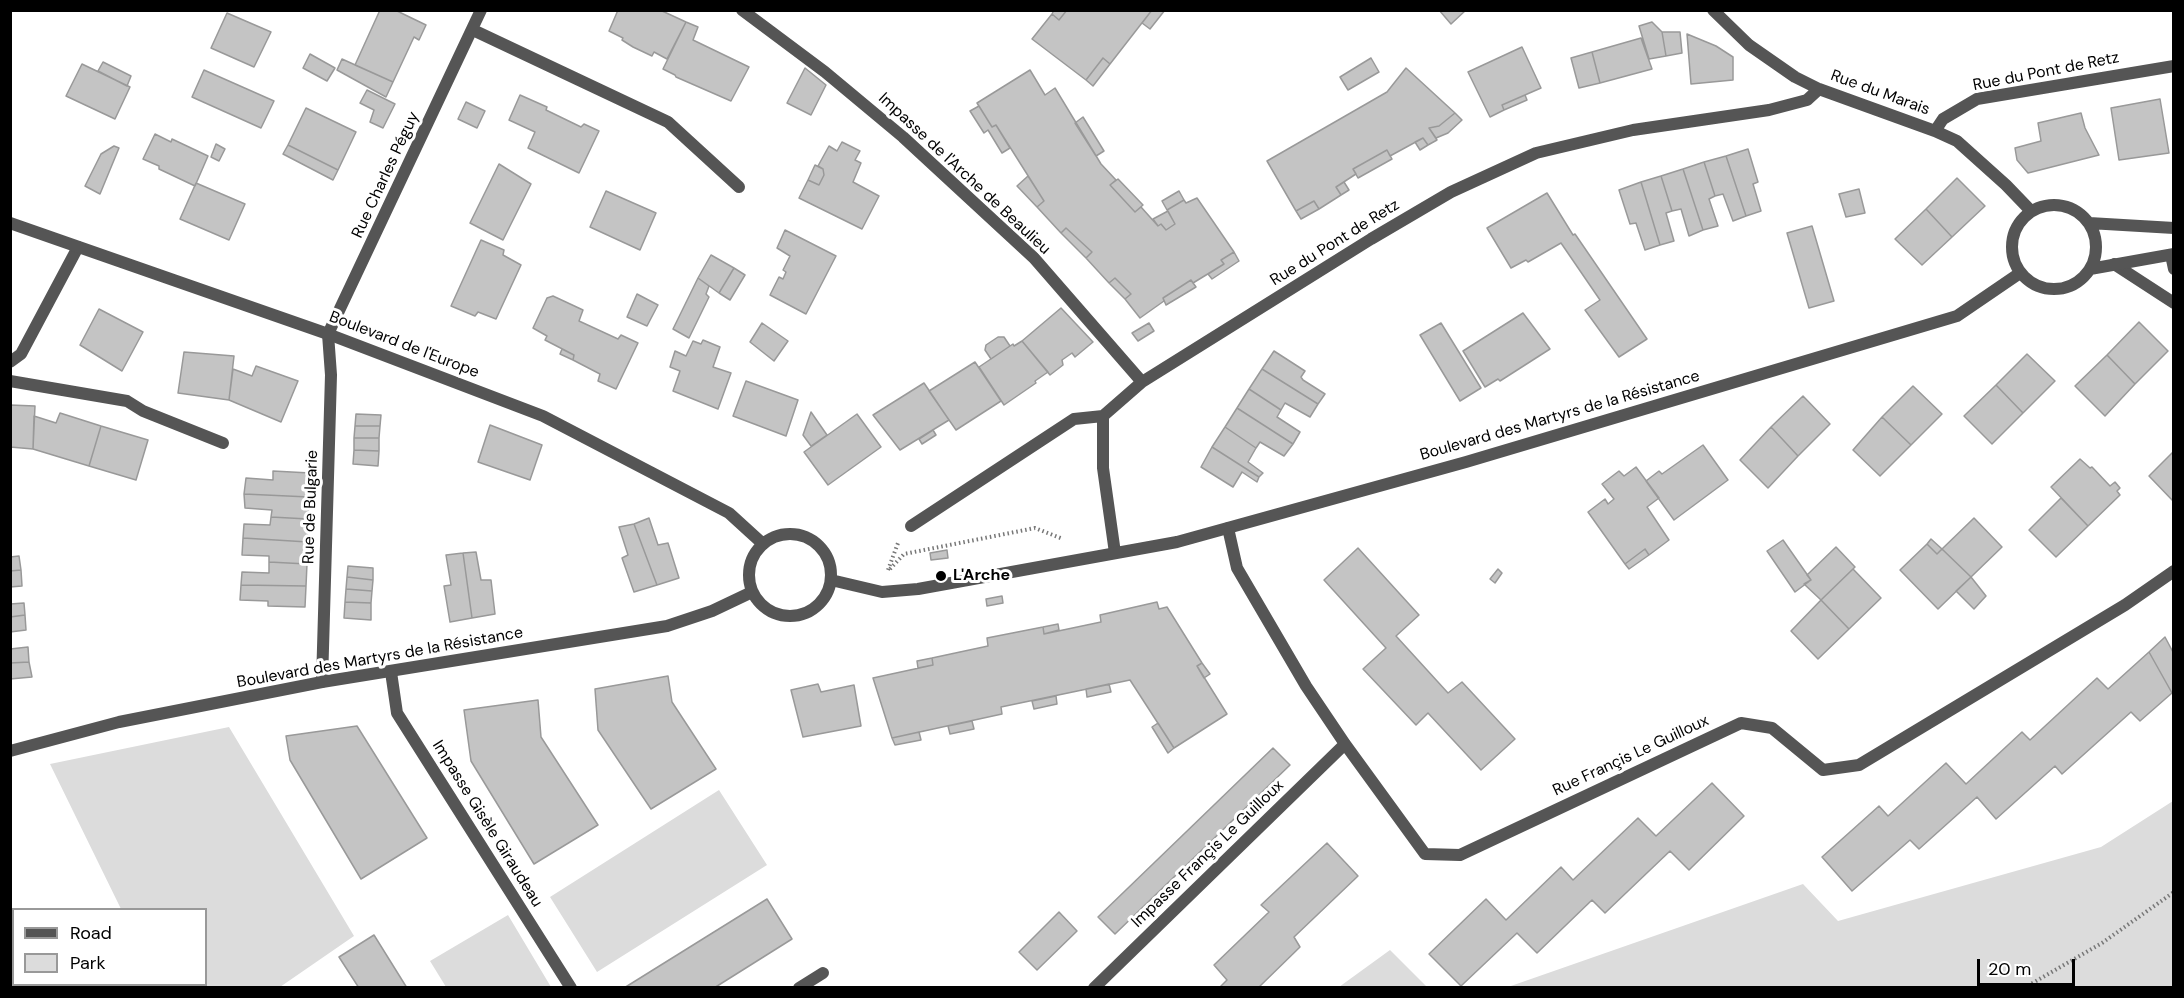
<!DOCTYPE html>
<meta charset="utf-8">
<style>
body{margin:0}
#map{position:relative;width:2184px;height:998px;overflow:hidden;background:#fff;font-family:"DM Sans",sans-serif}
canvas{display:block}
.frame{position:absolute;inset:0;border:12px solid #000;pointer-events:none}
.legend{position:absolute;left:12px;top:908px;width:195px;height:78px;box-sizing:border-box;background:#fff;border:2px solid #999;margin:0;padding:8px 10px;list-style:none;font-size:18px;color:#000}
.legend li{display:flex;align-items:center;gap:12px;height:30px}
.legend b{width:30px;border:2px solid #999}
.scale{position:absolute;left:1977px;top:959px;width:98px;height:27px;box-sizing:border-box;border:3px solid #000;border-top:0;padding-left:8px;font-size:18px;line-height:21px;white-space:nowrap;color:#000;-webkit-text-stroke:4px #fff;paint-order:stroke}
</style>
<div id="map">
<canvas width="2184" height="998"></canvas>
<div class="frame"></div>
<ul class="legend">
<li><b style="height:8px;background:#555"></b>Road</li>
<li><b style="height:16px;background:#dcdcdc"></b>Park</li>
</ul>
<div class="scale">20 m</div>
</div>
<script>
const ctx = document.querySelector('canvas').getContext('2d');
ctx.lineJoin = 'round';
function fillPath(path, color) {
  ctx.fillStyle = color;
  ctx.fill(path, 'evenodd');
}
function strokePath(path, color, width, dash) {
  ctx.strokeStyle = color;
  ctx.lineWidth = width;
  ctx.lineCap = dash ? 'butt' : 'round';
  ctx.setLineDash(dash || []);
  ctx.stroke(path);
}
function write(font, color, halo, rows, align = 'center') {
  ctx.font = font + ' "DM Sans",sans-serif';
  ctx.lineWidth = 6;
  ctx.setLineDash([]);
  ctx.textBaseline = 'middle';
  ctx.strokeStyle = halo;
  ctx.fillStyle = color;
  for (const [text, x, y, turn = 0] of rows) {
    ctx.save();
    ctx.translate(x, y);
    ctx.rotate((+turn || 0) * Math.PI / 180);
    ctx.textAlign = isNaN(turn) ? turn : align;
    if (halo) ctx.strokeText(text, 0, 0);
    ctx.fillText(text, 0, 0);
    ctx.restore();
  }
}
const green = new Path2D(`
 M229,727L354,936L280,987H199L197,985L206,984V910L121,909L50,764Z
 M719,790L767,865L597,972L550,897Z
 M2173,801V987H1508L1803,884L1838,921L2101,847Z
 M508,915L551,987H446L430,961Z
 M1390,950L1427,987H1339Z`);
const building = new Path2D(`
 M380,10H395L426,25L419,40L414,37L393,82L355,65Z
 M618,10H660L686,22L667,59L654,52L652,56L633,47L622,40L623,38L609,31Z
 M1054,10H1067L1059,20L1052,14Z
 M1067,10H1152L1110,64L1103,58L1086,80L1032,39L1052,14L1059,20Z
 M1152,10H1165L1150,29L1142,23Z
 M1439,10H1466L1451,24Z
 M227,13L271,32L254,67L211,48Z
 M686,22L698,27L693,40L749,67L731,101L676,77L675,75L663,69Z
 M1652,22L1662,32L1666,56L1649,59L1639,26Z
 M1662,32H1680L1682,53L1666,56Z
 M1687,34L1716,46L1733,57V80L1691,84Z
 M1641,38L1652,69L1600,83L1592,52Z
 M1522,47L1541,88L1502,105L1504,110L1490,117L1468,72Z
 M1592,52L1600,83L1579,88L1571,58Z
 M310,54L335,68L327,81L303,68Z
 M1103,58L1110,64L1093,86L1086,80Z
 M1371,58L1379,72L1348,90L1340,77Z
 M342,59L393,82L386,97L337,70Z
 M103,62L131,76L127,86L98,71Z
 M82,64L130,87L115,119L66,96Z
 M805,68L826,85L811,115L787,103Z
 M1406,68L1455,113L1439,126L1429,128L1437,140L1428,145L1423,138L1390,156L1387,150L1353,169L1356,174L1336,187L1341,195L1319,209L1314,201L1296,211L1267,161L1387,92Z
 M204,70L274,101L261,128L192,97Z
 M1030,70L1045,95L1055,88L1101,164L1116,180L1110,185L1135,212L1141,207L1158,226L1161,224L1166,230L1175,224L1167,210L1184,200L1186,203L1197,198L1234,252L1221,260L1224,264L1193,283L1191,280L1163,298L1164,301L1140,318L1125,299L1131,294L1115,278L1109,283L1086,258L1092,252L1066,228L1061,233L1037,207L1044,201L996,125L992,127L977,103Z
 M367,90L395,104L383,128L370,122L374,110L360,103Z
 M520,95L547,107L546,110L581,127L584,124L599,131L579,173L528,148L535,132L509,120Z
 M1525,95L1527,100L1504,110L1502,105Z
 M2160,99L2169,153L2119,160L2111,108Z
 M466,102L485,111L477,128L458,119Z
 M979,106L992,127L996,125L1010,148L1002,153L988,130L984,133L970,111Z
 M306,108L356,132L338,170L288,145Z
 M1455,113L1462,120L1448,133L1436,138L1429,128L1439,126Z
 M2081,113L2085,128L2099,155L2028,173L2017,160L2015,148L2041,141L2038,123Z
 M1083,117L1104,151L1096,156L1075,123Z
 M155,134L171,142L172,139L208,156L195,186L159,169V166L143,159Z
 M1423,138L1428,145L1420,150L1415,142Z
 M842,142L860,151L855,160L861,163L853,182L879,196L862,229L799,198L808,180L819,185L824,175L823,169L818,166L829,146L837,151Z
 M216,144L225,149L219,161L211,157Z
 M288,145L338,170L333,180L283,154Z
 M114,146L119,148L100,194L85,186L101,154Z
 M1748,149L1758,182L1753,184L1761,211L1746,216L1726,156Z
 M1387,150L1392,159L1358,178L1353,169Z
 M1726,156L1746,216L1733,221L1723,194L1715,196L1704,162Z
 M1704,162L1715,196L1709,199L1718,226L1703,230L1683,169Z
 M499,164L531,184L503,240L470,223Z
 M815,165L823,169L824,175L819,185L808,180Z
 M1683,169L1703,230L1689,236L1681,209L1672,211L1661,176Z
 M1028,176L1044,201L1037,207L1017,186Z
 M1661,176L1672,211L1666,213L1674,241L1660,245L1641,182Z
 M1957,178L1985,206L1952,237L1926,209Z
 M1118,179L1143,205L1135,212L1110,185Z
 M1344,182L1349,190L1341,195L1336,187Z
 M1641,182L1660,245L1645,250L1636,223L1630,224L1619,190Z
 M196,183L245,204L229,240L180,219Z
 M1859,189L1865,213L1846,217L1839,194Z
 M606,191L656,213L640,250L590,227Z
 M1179,191L1184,200L1167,210L1162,201Z
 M1547,193L1573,235L1575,234L1647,339L1619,357L1585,310L1600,300L1561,243L1528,262L1526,260L1511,268L1487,228Z
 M1314,201L1319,209L1301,219L1296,211Z
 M1926,209L1952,237L1922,265L1895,239Z
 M1168,211L1175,224L1166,230L1161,224L1158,226L1153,219Z
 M1812,226L1834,301L1809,308L1787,233Z
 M1066,228L1092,252L1086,258L1061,233Z
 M785,230L836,256L806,314L770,295L779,277L783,279L786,272L783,270L790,256L777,248Z
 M481,240L504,250L503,255L521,265L496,319L478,312L475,316L451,306Z
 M1234,252L1239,261L1212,279L1208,274L1224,264L1221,260Z
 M711,255L734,268L719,293L698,278Z
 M734,268L745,275L730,300L719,293Z
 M698,278L709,286L706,294L709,297L689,338L673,329Z
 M1115,278L1131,294L1125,299L1109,283Z
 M1191,280L1196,287L1166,305L1163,298Z
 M637,294L658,305L647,326L627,317Z
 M553,296L583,310L579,321L618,339L621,335L638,343L616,389L598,381L600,374L573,360L574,355L545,340L547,336L533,328L547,298Z
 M1061,308L1093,342L1075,357L1072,353L1062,360L1063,365L1050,375L1022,341Z
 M99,309L143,332L122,371L80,345Z
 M1523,313L1550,349L1500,381L1498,379L1485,387L1463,351Z
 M2139,322L2168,351L2135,384L2107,355Z
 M762,323L788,341L774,361L750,342Z
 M1149,323L1154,331L1138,341L1132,333Z
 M1441,323L1481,388L1460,401L1420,335Z
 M998,337H1004L1010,346L991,359L985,350L986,345Z
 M703,340L720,347L713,367L731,373L718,409L673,391L680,371L670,367L675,351L686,356L693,341L701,344Z
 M1022,341L1048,372L1035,381L1036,383L1004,405L979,367L1013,344L1014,346Z
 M562,349L574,355L573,360L560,354Z
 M1274,351L1305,371L1301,377L1303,380L1325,394L1318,404L1262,369Z
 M184,352L234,356L229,400L178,393Z
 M2027,354L2055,381L2023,413L1996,385Z
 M2107,355L2135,384L2105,416L2075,386Z
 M975,362L1001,401L956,430L929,391Z
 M256,366L298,381L281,422L229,400L233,369L252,376Z
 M1262,369L1318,404L1310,417L1285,403L1281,410L1249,389Z
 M746,381L798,400L786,436L733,416Z
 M924,383L949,420L900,450L873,415Z
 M1996,385L2023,413L1992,444L1964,416Z
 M1913,386L1942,414L1911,445L1882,417Z
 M1249,389L1281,410L1277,417L1300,432L1293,444L1237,408Z
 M1803,396L1830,424L1798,456L1771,427Z
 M10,405L35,406L33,449L10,447Z
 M1237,408L1293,444L1284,456L1260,442L1256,448L1225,427Z
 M811,412L827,435L811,446L803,435Z
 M60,413L101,426L89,466L33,449L34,416L56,423Z
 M356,414L381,415L380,426H355Z
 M857,414L881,447L828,485L804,452Z
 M1882,417L1911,445L1880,476L1853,450Z
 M490,425L542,445L530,480L478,462Z
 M101,426L148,440L136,480L89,466Z
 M355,426H380L379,438H354Z
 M1225,427L1256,448L1248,462L1263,473L1259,477L1212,447Z
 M1771,427L1798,456L1768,488L1740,460Z
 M933,430L936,435L922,444L919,439Z
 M354,438H379V451L354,450Z
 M1703,445L1728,480L1674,520L1646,481L1659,471L1662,474Z
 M1212,447L1259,477L1257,482L1242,472L1233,487L1201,467Z
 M354,450L379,451L378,466L353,464Z
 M2174,451V502L2149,476Z
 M2080,459L2090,468L2092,467L2110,486L2115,482L2120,488L2117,491L2120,495L2088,526L2051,487Z
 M1636,467L1659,498L1647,507L1669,540L1649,555L1645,549L1625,564L1588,512L1605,499L1608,504L1614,499L1602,484L1619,471L1624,476Z
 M273,471L310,473L309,497L244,494L246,478L273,480Z
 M244,494L309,497L308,519L271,517L272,510L245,508Z
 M2061,498L2088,526L2056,557L2029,530Z
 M271,517L308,519V542L243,538L244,524L270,525Z
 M649,518L658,545L668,543L679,578L657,585L634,524Z
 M1974,518L2002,547L1971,577L1942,549Z
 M634,524L657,585L634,592L622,558L628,555L619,527Z
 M243,538L308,542L307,564L269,562V556L242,555Z
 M1931,539L1942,549L1937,554L1927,544Z
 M1783,540L1811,580L1795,592L1767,551Z
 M1927,544L1937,554L1942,549L1971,577L1938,609L1900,570Z
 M1836,547L1855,567L1821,600L1804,584L1811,580L1807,575Z
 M1358,548L1419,615L1396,636L1448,693L1462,682L1515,739L1481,770L1428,713L1416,725L1363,669L1386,648L1324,580Z
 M1645,549L1649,555L1629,569L1625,564Z
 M947,550L948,558L931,560L930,553Z
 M476,552L481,580H491L495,614L472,618L463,553Z
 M463,553L472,618L450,622L444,586L451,585L446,555Z
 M19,556L21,570L10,571V557Z
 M269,562L307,564L306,586L241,585L242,572L269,573Z
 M348,566L373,568V580L347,577Z
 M1498,569L1502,573L1495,583L1490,579Z
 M1853,569L1881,598L1849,629L1821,600Z
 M21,570L22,586L10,587V571Z
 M347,577L373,580L372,591L346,589Z
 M1971,577L1986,596L1974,609L1956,591Z
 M241,585L306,586L305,607L268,606V601L240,600Z
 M346,589L372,591L371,603L345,602Z
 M1002,596L1003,603L987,606L986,599Z
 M1821,600L1849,629L1818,659L1791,631Z
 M345,602L371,603V620L344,618Z
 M1157,602L1159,609L1167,607L1202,663L1197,666L1227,714L1174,748L1130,680L1001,707L1002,714L892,738L873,678L933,665L932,658L988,646L987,638L1043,627L1044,634L1101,622L1100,615Z
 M24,603L25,615L10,617V604Z
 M25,615L26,630L10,632V617Z
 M1058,624L1059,630L1044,634L1043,627Z
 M2165,637L2174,654V691L2172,693L2149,652Z
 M28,647L29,662L10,663V649Z
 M2149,652L2172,693L2140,721L2131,712L2062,774L2055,766L1996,819L1977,797L1919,849L1910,840L1852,891L1822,857L1879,806L1888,816L1946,763L1966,784L2022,732L2030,740L2097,678L2108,689Z
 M932,658L933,665L918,668L917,661Z
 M29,662L32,677L10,679V663Z
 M1202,663L1210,674L1204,678L1197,666Z
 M668,676L672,702L716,769L651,809L598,730L595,689Z
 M818,684L821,692L854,685L861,726L803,737L791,690Z
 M1109,684L1111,692L1087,697L1086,689Z
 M1056,696L1057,704L1034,709L1032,701Z
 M538,700L541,737L598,825L534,864L471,761L464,710Z
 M972,721L974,729L950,734L948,726Z
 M1158,723L1174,748L1168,753L1152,727Z
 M357,726L427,838L361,879L290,760L286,736Z
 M919,732L921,740L895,745L892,738Z
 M1273,748L1290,765L1115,934L1098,917Z
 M1712,783L1744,816L1689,870L1670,851L1605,913L1592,900L1537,953L1517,933L1461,986L1429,954L1486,899L1506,920L1561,867L1573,880L1638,818L1656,836Z
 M1327,843L1358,876L1294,937L1300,947L1258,988H1219L1227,980L1214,965L1269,912L1261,905Z
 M767,899L792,939L714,988H624Z
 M1059,912L1077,931L1037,970L1019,952Z
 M374,935L407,988H359L339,957Z`);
const path = new Path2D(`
 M890,569L904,554L1035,528L1063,539
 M888,570L898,543
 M2024,988L2102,943L2174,892`);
const service = new Path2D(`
 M322,682L331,375L328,334
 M799,988L823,973`);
const minor = new Path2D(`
 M742,10L825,72L903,137L1034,258L1142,382
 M1713,10L1749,45L1795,77L1819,89L1935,131L1957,141L2006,185L2031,211
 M473,30L668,122L739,187
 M1935,131L1943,119L1977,99L2174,66
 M2171,255L2174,269
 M2114,264L2174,303
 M328,334L481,10
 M10,362L21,354L78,247
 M10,381L127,401L143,411L223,443
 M1103,416V468L1115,553
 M911,526L1074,419L1103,416L1142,382L1371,239L1451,192L1536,153L1633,130L1769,110L1807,100L1819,89
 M1228,528L1237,568L1306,686L1345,744L1425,854L1460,855L1741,723L1772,728L1823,770L1859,765L2125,605L2174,571
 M391,672L397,713L571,988
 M1094,988L1345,744`);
const tertiary = new Path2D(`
 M2012 247a42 42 0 1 1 84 0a42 42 0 1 1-84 0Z
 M10,223L328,334L543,416L729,513L763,544
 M2089,223L2174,228
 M2090,269L2174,254
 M749 575a41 41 0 1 1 82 0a41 41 0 1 1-82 0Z
 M831,580L882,592L918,589L1177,542L1466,462L1957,316L2020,273
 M10,751L119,722L322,682L667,626L712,611L752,592`);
const markers = [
 [941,576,6,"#000"]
];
const streetNames = [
 ["Rue du Pont de Retz",2046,72,-11],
 ["Rue du Marais",1880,93,20],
 ["Impasse de l'Arche de Beaulieu",964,174,43],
 ["Rue Charles Péguy",386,175,-65],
 ["Rue du Pont de Retz",1335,243,-32],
 ["Boulevard de l'Europe",404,345,21],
 ["Boulevard des Martyrs de la Résistance",1560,416,-16],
 ["Rue de Bulgarie",311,507,-88],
 ["Boulevard des Martyrs de la Résistance",380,658,-10],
 ["Rue Françis Le Guilloux",1631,756,-25],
 ["Impasse Gisèle Giraudeau",487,824,58],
 ["Impasse Françis Le Guilloux",1208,854,-44]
];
const poiNames = [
 ["L'Arche",953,576]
];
fillPath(green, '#dcdcdc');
fillPath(building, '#c4c4c4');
strokePath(building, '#999', 1.5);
strokePath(path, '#777', 4, [1.5, 3]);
strokePath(service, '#555', 12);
strokePath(minor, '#555', 12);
strokePath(tertiary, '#555', 12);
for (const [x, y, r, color] of markers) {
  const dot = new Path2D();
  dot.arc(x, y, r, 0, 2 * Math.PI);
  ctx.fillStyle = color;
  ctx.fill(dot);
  strokePath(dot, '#fff', 2);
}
write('16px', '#000', '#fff', streetNames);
write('bold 16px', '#000', '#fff', poiNames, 'left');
</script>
